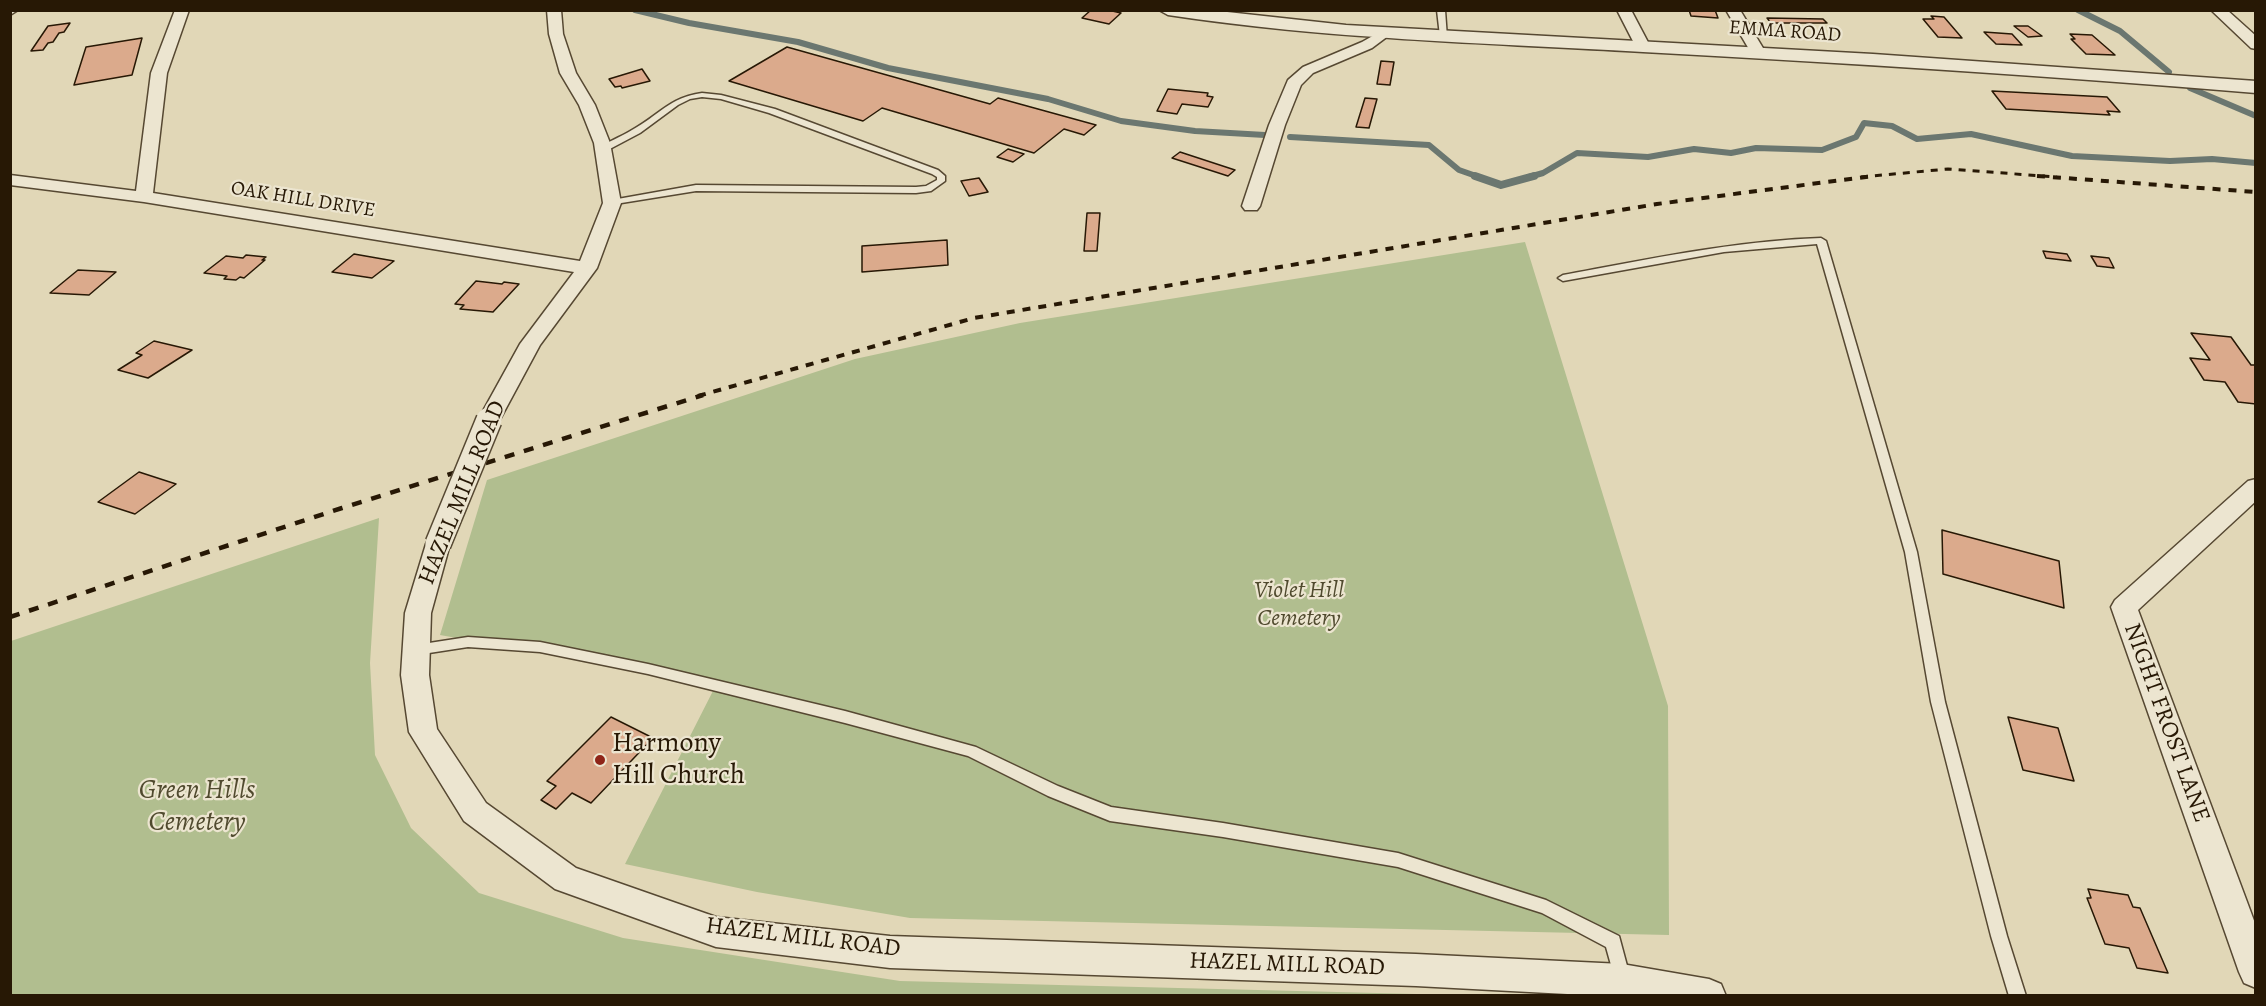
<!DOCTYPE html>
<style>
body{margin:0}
#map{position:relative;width:2266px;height:1006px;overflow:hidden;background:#e1d7b7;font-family:Alegreya,serif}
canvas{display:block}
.frame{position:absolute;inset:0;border:12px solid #271805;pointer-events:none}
</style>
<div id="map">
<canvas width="2266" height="1006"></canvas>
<div class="frame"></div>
</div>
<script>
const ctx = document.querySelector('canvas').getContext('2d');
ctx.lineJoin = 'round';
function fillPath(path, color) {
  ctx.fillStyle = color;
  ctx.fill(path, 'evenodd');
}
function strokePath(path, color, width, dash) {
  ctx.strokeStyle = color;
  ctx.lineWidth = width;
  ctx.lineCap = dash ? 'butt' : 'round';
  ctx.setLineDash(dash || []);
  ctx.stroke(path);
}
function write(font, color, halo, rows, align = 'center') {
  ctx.font = font + ' Alegreya,serif';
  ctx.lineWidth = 4.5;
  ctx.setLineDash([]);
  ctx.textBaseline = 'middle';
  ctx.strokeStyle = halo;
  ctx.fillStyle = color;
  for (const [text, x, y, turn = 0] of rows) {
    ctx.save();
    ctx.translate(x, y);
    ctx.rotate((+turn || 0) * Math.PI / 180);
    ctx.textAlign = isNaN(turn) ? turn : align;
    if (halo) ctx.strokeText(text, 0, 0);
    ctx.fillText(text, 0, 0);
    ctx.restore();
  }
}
const green = new Path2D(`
 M1525,242L1668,706L1669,935L910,918L757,892L625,864L716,685L440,635L487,480L855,359L1020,323Z
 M379,518L370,663L375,755L411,828L479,893L623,938L900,981L1456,995H11V641Z`);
const streamFar1 = new Path2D(`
 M635,10L689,23L798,42L888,68L1048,99L1121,121L1195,131L1265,135
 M2078,10L2120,31L2169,72
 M2190,88L2256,116
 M1290,137L1429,145L1459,170L1479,177
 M1529,177L1543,173L1577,153L1648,157L1694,149L1731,153L1756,148L1822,150L1856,137L1864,123L1892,126L1917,139L1971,134L2072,156L2170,161L2212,159L2256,163`);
const stream = new Path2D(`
 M1475,176L1501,185L1534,176`);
const building = new Path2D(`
 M1091,10H1108L1121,13L1109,24L1082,18Z
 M1689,10H1715L1718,18L1691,16Z
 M1931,16L1944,17L1962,38L1938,37L1923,19H1934Z
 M1767,18L1823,19L1827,23H1771Z
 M70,23L64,32L59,33L53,42L48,43L43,50L31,51L48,26Z
 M2014,26H2028L2042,36L2028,37Z
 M1984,32L2012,34L2022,45L1996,44Z
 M2070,34L2092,35L2115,55L2086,54L2071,39H2075Z
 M142,38L132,75L74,85L86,47Z
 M787,47L990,104L998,98L1096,125L1084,135L1064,129L1034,153L882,108L863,121L729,81Z
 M1381,61L1394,62L1390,85L1377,84Z
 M642,69L650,81L622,88L621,86L615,87L609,79Z
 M1168,89L1208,93L1207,96L1213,97L1208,107L1182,104L1177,114L1157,111Z
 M1992,91L2107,97L2120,112L2107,111L2110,115L2006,109Z
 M1365,98L1377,99L1369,128L1356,127Z
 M1008,149L1024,154L1013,162L997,157Z
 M1180,152L1235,170L1228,176L1172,158Z
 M979,178L988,192L969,196L961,181Z
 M1087,213H1100L1097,251H1084Z
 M947,240L948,265L862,272V246Z
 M2043,251L2067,254L2071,261L2046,258Z
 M354,254L394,261L372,278L332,272Z
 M246,255L266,257L262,260H265L244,278L240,277L236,280L224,279L227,276L204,273L226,256L243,258Z
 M2091,256L2109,258L2114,268L2097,266Z
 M78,270L116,272L89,295L50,293Z
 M476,281L502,284L504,282L519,284L493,312L460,309L464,305L455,304Z
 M2191,333L2231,337L2251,365H2256V404L2238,402L2225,382L2204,380L2190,358L2210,360Z
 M154,341L192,350L148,378L118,370L142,355L136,353Z
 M139,472L176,484L135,514L98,502Z
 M1942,530L2059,561L2064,608L1943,574Z
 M611,717L653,738L591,803L572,793L556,809L541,800L556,786L547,781Z
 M2008,717L2058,728L2074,781L2023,770Z
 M2088,889L2128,895L2133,907L2140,908L2168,973L2137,968L2129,948L2105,944L2087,898H2091Z`);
const service = new Path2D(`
 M1437,10H1445L1447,38L1440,36Z
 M702,93L721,95L775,109L938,170L945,176V181L931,191L916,193L696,191L609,205V201L612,200L696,185L916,187L926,186L937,180V177L932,174L769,113L721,99L702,97L690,99L678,105L640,133L606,151L599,149C608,141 621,137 632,130C658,116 670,97 702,93Z
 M1821,238L1826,241L1917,552L1945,702L2007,936L2026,996H2009L1991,936L1931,702L1905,552L1817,244L1724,252L1563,281L1558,278L1563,275C1649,259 1734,241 1821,238Z
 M468,637L540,642L648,664L845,711L976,747L1058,786L1111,807L1223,823L1398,853L1546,900L1619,936L1630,977L1628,983L1622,985L1616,983L1606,947L1542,913L1398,867L1223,837L1110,821L1048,796L968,756L845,723L648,674L540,652L468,647L416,655L411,654L409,650L411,646L416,645Z`);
const minor = new Path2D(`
 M10,10H18L10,15Z
 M175,10H189L167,73L153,193L580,261L603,203L594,143L579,105L560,73L549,34L547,10H561L563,34L576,73L595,105L610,143L621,203L597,268L540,345L497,425L489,427L481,425L478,420L520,344L574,272L144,202L10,185V175L136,191L151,73Z
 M1617,10H1631L1650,46L1647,49H1637Z
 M1726,10H1740L1766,53L1763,56H1753Z
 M2211,10H2227L2256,36V49L2251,48Z
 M1385,29L1392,33L1372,48L1313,73L1301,85L1285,125L1260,206L1257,210H1245L1242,206L1269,125L1288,80L1303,67L1362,42Z
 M2256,479V501L2138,610L2256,926V988L2244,983L2239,972L2111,607L2115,600L2248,481Z
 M438,535L447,538L450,544L431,613L429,675L437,729L486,803L576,868L716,917L890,936L1416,954L1622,964L1709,979L1721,984L1726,996H1605L1416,986L890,968L716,947L555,889L464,821L409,732L401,675L405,613L426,544L429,538Z`);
const tertiary = new Path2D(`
 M1159,10H1209L1346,25L1873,54L2256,81V93C2052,76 1847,63 1643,52C1484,43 1326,39 1168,15Z`);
const railFar2 = new Path2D(`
 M1861,177L1948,169L2057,177`);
const railFar1 = new Path2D(`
 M2037,176L2256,192
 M698,396L974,318L1657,204L1873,176`);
const rail = new Path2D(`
 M10,617L342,508L703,395`);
const minorBridge = new Path2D(`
 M438,544L489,420`);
const markers = [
 [600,760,6,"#8f2418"]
];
const farStreetnames = [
 ["EMMA ROAD",1785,32,4],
 ["OAK HILL DRIVE",303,200,9]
];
const streetNames = [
 ["HAZEL MILL ROAD",463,493,-68],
 ["NIGHT FROST LANE",2166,723,70],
 ["HAZEL MILL ROAD",803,938,7],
 ["HAZEL MILL ROAD",1287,965,2]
];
const parkNames = [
 ["Violet Hill",1299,591],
 ["Cemetery",1299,619]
];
const nearPoinames = [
 ["Harmony",612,744],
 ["Hill Church",612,776]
];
const nearParknames = [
 ["Green Hills",197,791],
 ["Cemetery",197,823]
];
fillPath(green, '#b1be8f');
strokePath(streamFar1, '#6b7770', 6);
strokePath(stream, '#6b7770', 8);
fillPath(building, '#dbaa8c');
strokePath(building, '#271805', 1.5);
strokePath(service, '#564832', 3);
strokePath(minor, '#564832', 3);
strokePath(tertiary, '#564832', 3);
fillPath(service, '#ece5d0');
fillPath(minor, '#ece5d0');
fillPath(tertiary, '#ece5d0');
strokePath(railFar2, '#271805', 3, [7, 7]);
strokePath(railFar1, '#271805', 4, [8, 8]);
strokePath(rail, '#271805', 4.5, [10, 10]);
strokePath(minorBridge, '#564832', 28, []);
strokePath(minorBridge, '#ece5d0', 25);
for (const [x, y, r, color] of markers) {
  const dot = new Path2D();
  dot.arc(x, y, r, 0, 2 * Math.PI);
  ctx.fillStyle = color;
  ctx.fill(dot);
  strokePath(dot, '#ece5d0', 2);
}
write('20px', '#271805', '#ece5d0', farStreetnames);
write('24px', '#271805', '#ece5d0', streetNames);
write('italic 24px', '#504a2e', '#ece5d0', parkNames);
write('28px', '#271805', '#ece5d0', nearPoinames, 'left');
write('italic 28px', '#504a2e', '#ece5d0', nearParknames);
</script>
